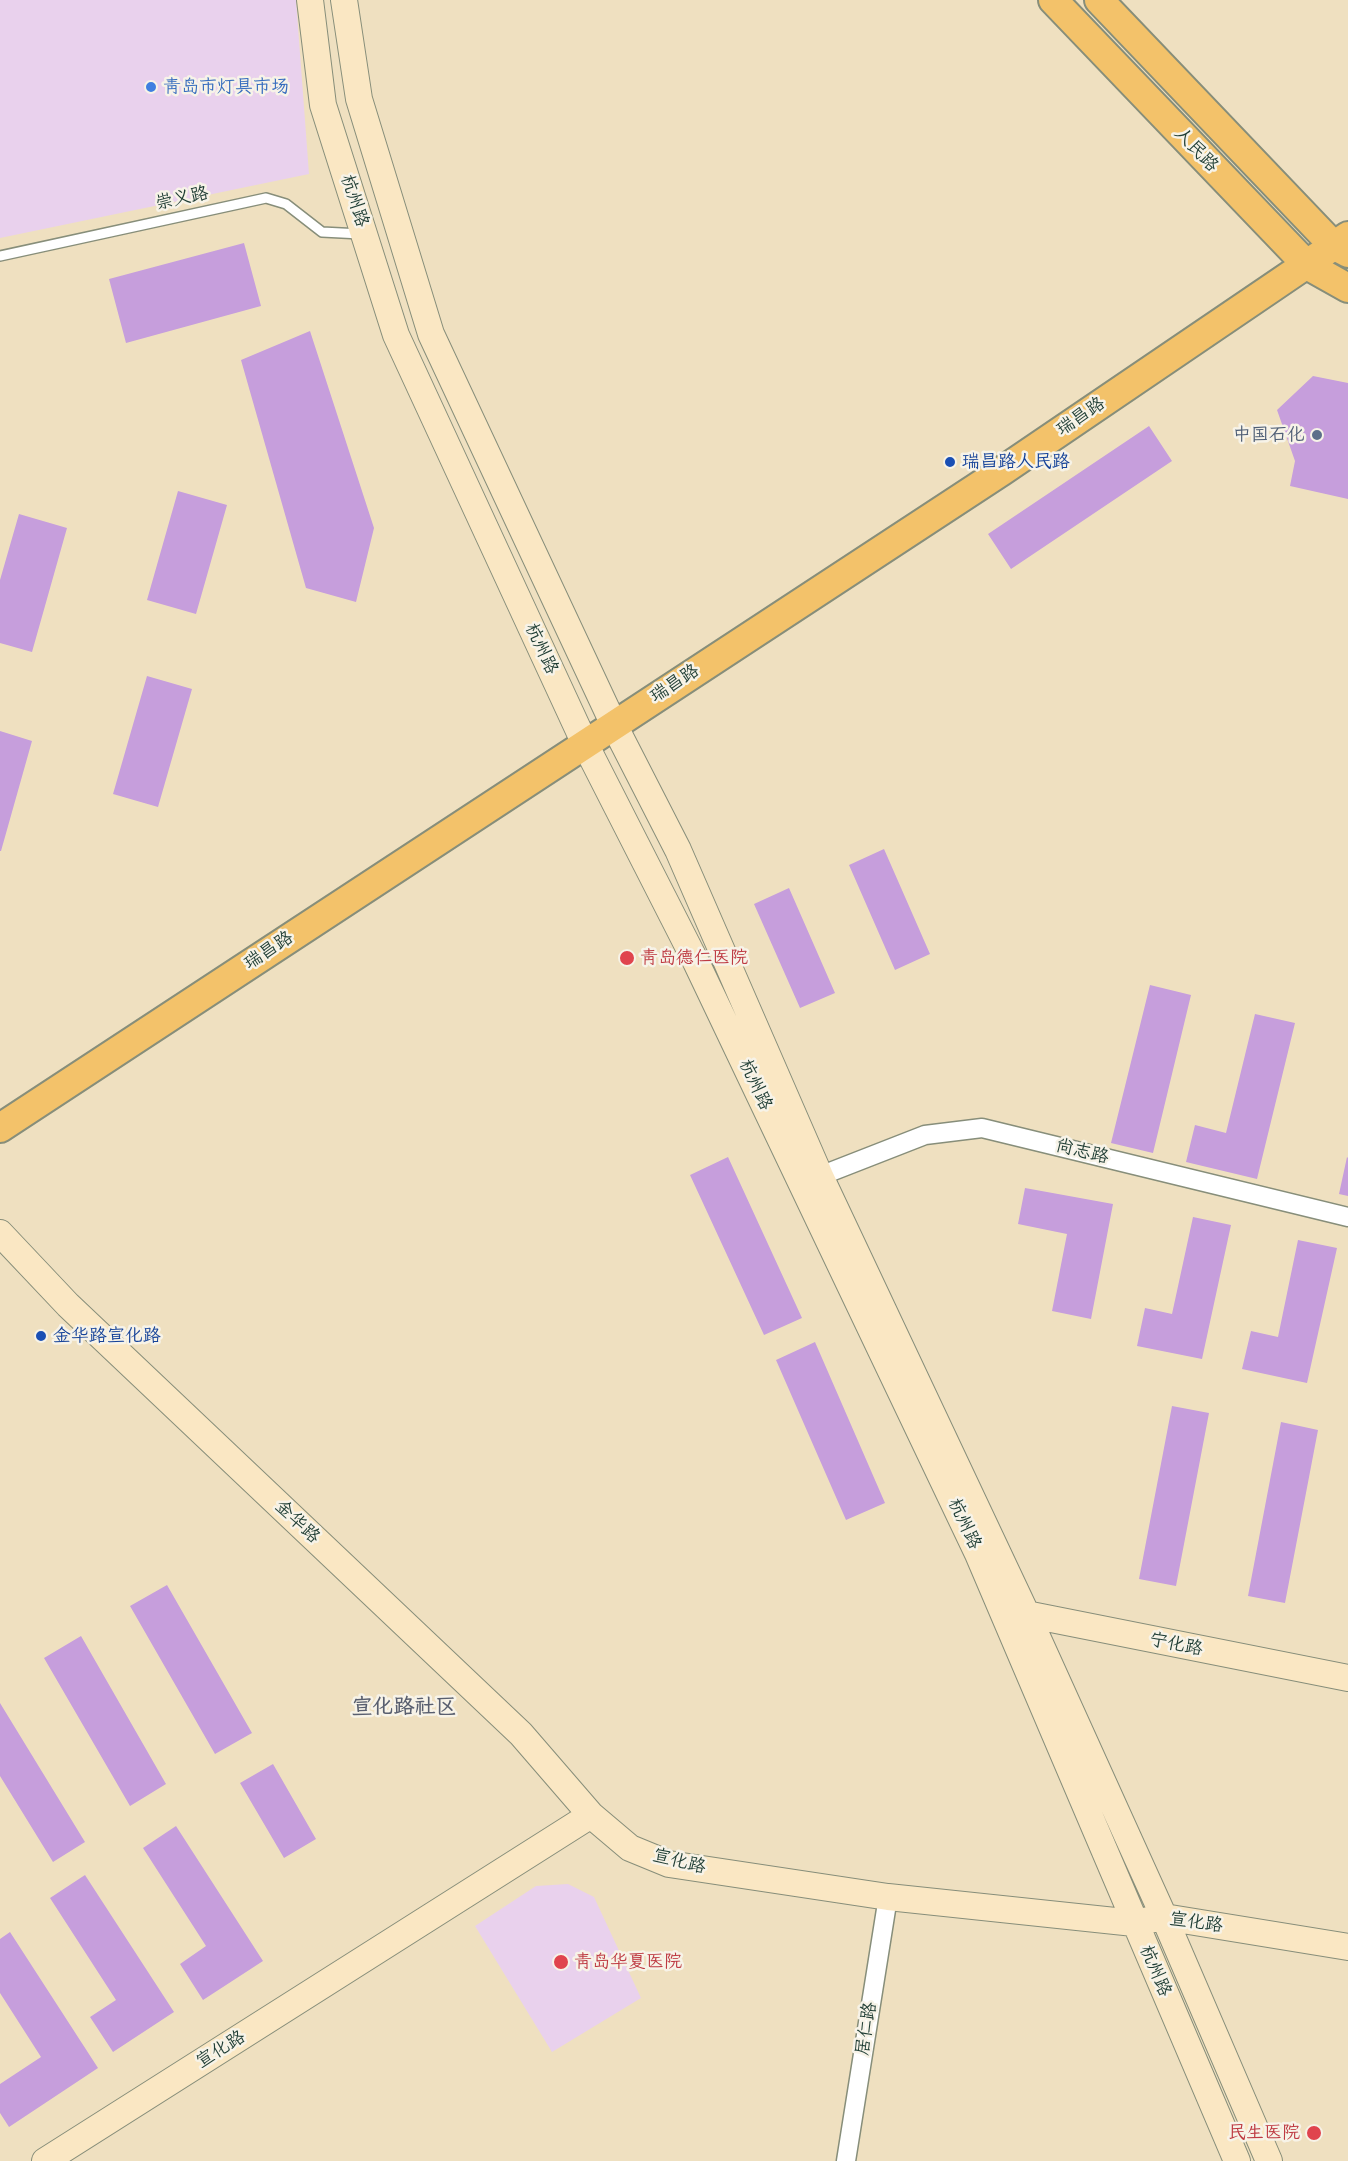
<!DOCTYPE html>
<meta charset="utf-8">
<style>
body{margin:0}
canvas{display:block;background:#efe0c0}
</style>
<canvas width="1348" height="2161"></canvas>
<script>
const ctx = document.querySelector('canvas').getContext('2d');
ctx.lineJoin = 'round';
function fillPath(path, color) {
  ctx.fillStyle = color;
  ctx.fill(path, 'evenodd');
}
function strokePath(path, color, width, dash) {
  ctx.strokeStyle = color;
  ctx.lineWidth = width;
  ctx.lineCap = dash ? 'butt' : 'round';
  ctx.setLineDash(dash || []);
  ctx.stroke(path);
}
function write(font, color, halo, rows, align = 'center') {
  ctx.font = font + ' "Balsamiq Sans","LXGW WenKai TC",sans-serif';
  ctx.lineWidth = 5;
  ctx.setLineDash([]);
  ctx.textBaseline = 'middle';
  ctx.strokeStyle = halo;
  ctx.fillStyle = color;
  for (const [text, x, y, turn = 0] of rows) {
    ctx.save();
    ctx.translate(x, y);
    ctx.rotate((+turn || 0) * Math.PI / 180);
    ctx.textAlign = isNaN(turn) ? turn : align;
    if (halo) ctx.strokeText(text, 0, 0);
    ctx.fillText(text, 0, 0);
    ctx.restore();
  }
}
const built = new Path2D(`
 M0,0H296L309,174L0,238Z
 M568,1884L594,1897L641,1998L552,2052L475,1926L536,1886Z`);
const building = new Path2D(`
 M244,243L261,306L126,343L109,279Z
 M310,331L374,528L356,602L306,588L241,360Z
 M1313,376L1348,383V499L1290,486L1295,461L1277,410Z
 M1149,426L1172,461L1011,569L988,534Z
 M178,491L227,505L196,614L147,600Z
 M19,514L67,528L32,652L0,643V580Z
 M147,676L192,689L158,807L113,794Z
 M0,731L32,741L1,851H0Z
 M884,849L930,954L895,970L849,865Z
 M789,888L835,993L800,1008L754,904Z
 M1150,985L1191,995L1153,1153L1111,1143Z
 M1255,1014L1295,1023L1257,1179L1186,1162L1195,1125L1226,1133Z
 M728,1157L802,1318L764,1335L690,1175Z
 M1347,1157L1348,1158V1196L1339,1194Z
 M1025,1188L1113,1204L1091,1319L1052,1311L1067,1234L1018,1224Z
 M1193,1217L1231,1225L1202,1359L1137,1346L1145,1308L1172,1314Z
 M1298,1240L1337,1248L1307,1383L1242,1369L1251,1331L1278,1337Z
 M815,1342L885,1503L846,1520L776,1360Z
 M1172,1406L1209,1413L1176,1586L1139,1579Z
 M1281,1422L1318,1430L1285,1603L1248,1596Z
 M167,1585L252,1733L215,1754L130,1606Z
 M81,1636L166,1784L130,1806L44,1658Z
 M0,1703L85,1842L53,1862L0,1776Z
 M273,1764L316,1839L284,1858L240,1783Z
 M176,1826L263,1961L203,2000L180,1964L206,1946L143,1848Z
 M85,1875L174,2012L113,2052L90,2017L116,2000L50,1898Z
 M10,1932L98,2068L9,2127L0,2113V2084L41,2057L0,1993V1939Z`);
const lane = new Path2D(`
 M0,256L266,198L286,204L322,232L361,234`);
const street = new Path2D(`
 M820,1176L925,1135L982,1128L1348,1217
 M846,2161L888,1897`);
const secondary = new Path2D(`
 M310,0L323,105L396,335L585,744L696,962L978,1554L1237,2161
 M344,0L359,99L431,334L614,725L678,850L820,1176L1034,1630L1164,1917L1269,2161
 M0,1233L68,1305L521,1734L591,1815L630,1848L669,1864L888,1897L1134,1923L1164,1917L1348,1947
 M1016,1615L1026,1614L1348,1678
 M45,2161L591,1815`);
const primary = new Path2D(`
 M1053,0L1307,265L1348,288
 M1099,0L1333,245L1348,253
 M0,1128L1002,471L1348,236`);
const markers = [
 [151,87,6,"#3f7fe0"],
 [1317,435,6,"#5c6f8a"],
 [950,462,6,"#1a4fb4"],
 [627,958,8,"#e0444e"],
 [41,1336,6,"#1a4fb4"],
 [561,1962,8,"#e0444e"],
 [1314,2133,8,"#e0444e"]
];
const shopNames = [
 ["青岛市灯具市场",163,87]
];
const streetNames = [
 ["人民路",1196,150,46],
 ["崇义路",182,199,-12],
 ["杭州路",354,201,72],
 ["瑞昌路",1081,417,-34],
 ["杭州路",541,649,65],
 ["瑞昌路",675,684,-33],
 ["瑞昌路",269,951,-33],
 ["杭州路",755,1085,65],
 ["尚志路",1082,1152,14],
 ["金华路",297,1522,43],
 ["杭州路",964,1524,65],
 ["宁化路",1176,1645,11],
 ["宣化路",679,1862,14],
 ["宣化路",1196,1923,8],
 ["杭州路",1155,1971,67],
 ["居仁路",867,2029,-81],
 ["宣化路",221,2050,-32]
];
const serviceNames = [
 ["中国石化",1305,435]
];
const transitNames = [
 ["瑞昌路人民路",962,462],
 ["金华路宣化路",53,1336]
];
const healthNames = [
 ["青岛德仁医院",640,958],
 ["青岛华夏医院",574,1962],
 ["民生医院",1300,2133,"right"]
];
const quarterNames = [
 ["宣化路社区",404,1708]
];
fillPath(built, '#e9d1ed');
fillPath(building, '#c69edc');
strokePath(lane, '#878e7a', 12);
strokePath(street, '#878e7a', 21);
strokePath(secondary, '#878e7a', 28);
strokePath(primary, '#878e7a', 32);
strokePath(lane, '#fff', 9);
strokePath(street, '#fff', 18);
strokePath(secondary, '#fae7c3', 26);
strokePath(primary, '#f3c26a', 28);
for (const [x, y, r, color] of markers) {
  const dot = new Path2D();
  dot.arc(x, y, r, 0, 2 * Math.PI);
  ctx.fillStyle = color;
  ctx.fill(dot);
  strokePath(dot, '#f7f3e8', 2);
}
write('18px', '#366cbe', '#f7f3e8', shopNames, 'left');
write('18px', '#1f3d34', '#f7f3e8', streetNames);
write('18px', '#4e5e75', '#f7f3e8', serviceNames, 'right');
write('18px', '#164399', '#f7f3e8', transitNames, 'left');
write('18px', '#be3a42', '#f7f3e8', healthNames, 'left');
write('bold 21px', '#595f6f', '#f7f3e8', quarterNames);
</script>
